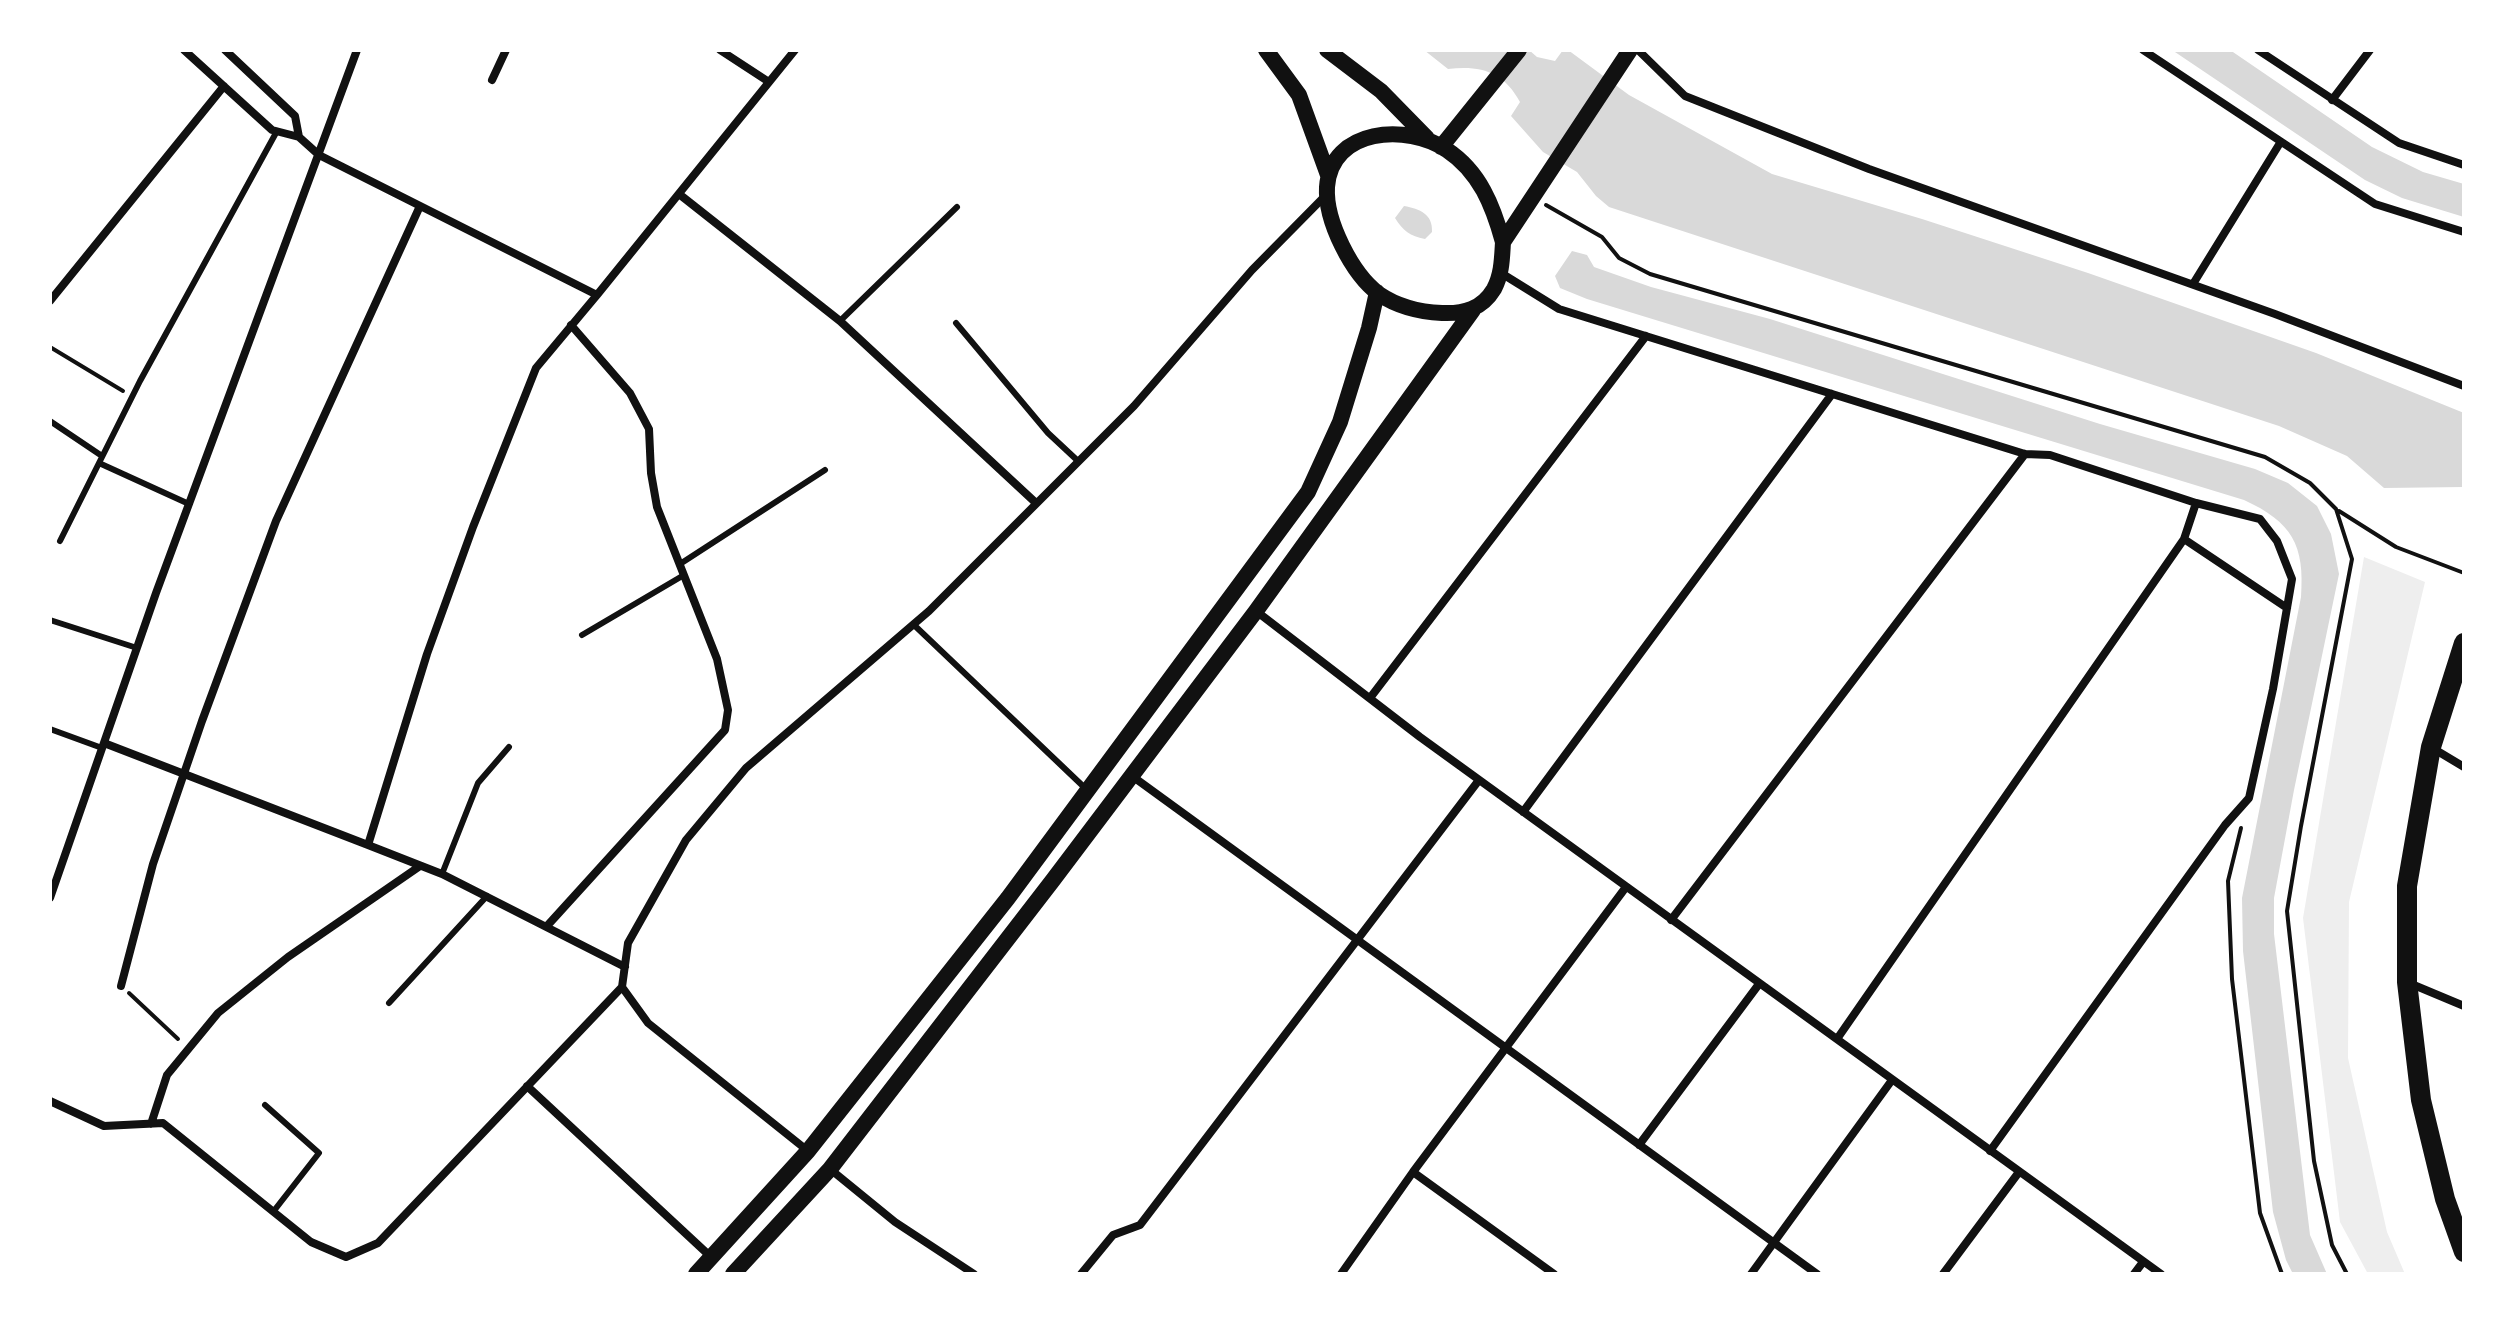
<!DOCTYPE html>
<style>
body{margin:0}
#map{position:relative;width:2514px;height:1324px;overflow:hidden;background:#fff;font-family:"Roboto Serif",serif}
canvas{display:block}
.frame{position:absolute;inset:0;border:52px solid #fff;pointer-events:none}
</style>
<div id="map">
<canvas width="2514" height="1324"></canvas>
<div class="frame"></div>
</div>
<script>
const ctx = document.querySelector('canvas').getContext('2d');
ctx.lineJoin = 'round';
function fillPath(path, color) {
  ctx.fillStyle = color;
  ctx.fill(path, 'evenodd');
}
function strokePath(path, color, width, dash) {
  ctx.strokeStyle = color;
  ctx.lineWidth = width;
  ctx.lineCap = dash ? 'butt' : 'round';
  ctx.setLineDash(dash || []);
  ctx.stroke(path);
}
const green = new Path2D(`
 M2364,557L2425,582L2349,902L2348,1058L2387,1232L2405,1274H2368L2340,1222L2303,918Z`);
const water = new Path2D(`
 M1424,50H1529L1537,57L1555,61L1563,50H1568L1629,95L1772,174L1922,219L2088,273L2316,353L2464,413V487L2384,488L2347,456L2279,426L1609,207L1596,196L1577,172L1543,152L1511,116L1520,102C1504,72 1481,65 1448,69Z
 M2172,50H2230L2372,147L2423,172L2464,184V217L2402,198L2365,180Z
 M1404,206C1420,209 1433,214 1432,232L1425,239C1410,236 1403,231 1395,218Z
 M1572,251L1587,255L1594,267L1651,287L1770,319L2100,424L2255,469L2288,483L2317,506L2331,534L2339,574L2294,790L2274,898V934L2310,1235L2327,1274H2293L2286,1260L2273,1212L2243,951L2242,898L2301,597C2305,545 2292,522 2244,500L1587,299L1560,288L1555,276Z`);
const path = new Path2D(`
 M1546,205L1602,237L1619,258L1650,274L2265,457L2310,483L2336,509L2352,559L2301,826L2287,911L2314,1161L2332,1245L2347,1274
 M50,347L123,391
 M2339,511L2396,547L2464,573
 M2241,828L2228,881L2232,979L2260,1213L2282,1274
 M129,993L178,1039`);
const service = new Path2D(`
 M840,321L957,207
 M956,323L1048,433L1078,461
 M50,421L102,456
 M99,463L189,504
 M60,541L140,381L277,131
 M680,564L825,470
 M50,620L137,648
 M913,624L1085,788
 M582,635L684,575
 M50,729L102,748
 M442,874L478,783L509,747
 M389,1003L487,896
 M265,1105L319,1153L273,1212`);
const minor = new Path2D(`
 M184,50L272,130L299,137L319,155L597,295L795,50
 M225,50L295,116L299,137
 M720,50L769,82
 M1638,50L1685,96L1869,169L2275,314L2464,386
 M2143,50L2375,204L2464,232
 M2258,50L2399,143L2464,165
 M492,80L506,50
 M2332,100L2370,50
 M679,194L840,321L1036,503
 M1501,273L1559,309L2025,454L2050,455L2196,503L2260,519L2277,541L2292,579L2273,689L2249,798L2225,825L1990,1151
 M2193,284L2280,143
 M597,295L536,368L473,527L427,654L368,845L442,874L625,967
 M50,301L224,86
 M2184,539L2287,608
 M1256,611L1420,737L2161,1274
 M1370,698L1646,336
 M104,743L368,845
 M2434,749L2464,767
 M1132,776L1817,1274
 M1523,812L1832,394
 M50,898L156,593L357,50
 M1671,920L2025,454
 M547,926L725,730L728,710L717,659L657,507L651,473L649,429L630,393L571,325
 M2409,983L2464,1006
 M121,986L153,864L202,721L276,521L420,206
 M1837,1039L2184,539L2196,503
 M527,1086L711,1257
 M50,1101L104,1126L163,1123L311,1242L346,1257L378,1243L622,987
 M151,1124L167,1075L218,1013L288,957L420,866
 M1639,1145L1759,984
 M808,1151L648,1023L622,987L628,943L686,840L746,768L929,611L1134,406L1252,270L1326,195
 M830,1169L895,1222L974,1274
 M1413,1172L1554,1274
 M1081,1274L1113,1235L1140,1225L1479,780
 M1341,1274L1413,1172L1626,887
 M1751,1274L1892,1080
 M1943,1274L2019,1172
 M2134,1274L2143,1262`);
const secondary = new Path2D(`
 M1266,50L1299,95L1328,175
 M1327,50L1381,91L1427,138
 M1441,147L1519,50
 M1503,242C1493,206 1480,172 1447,150C1407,123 1331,128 1327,187C1325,221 1352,274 1379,294C1398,307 1420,312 1442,313C1464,314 1482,309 1494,289C1502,274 1502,258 1503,242L1630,50
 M696,1274L808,1151L1008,898L1308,492L1340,422L1369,328L1377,292
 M733,1274L830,1169L1053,880L1256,611L1473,310`);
const trunk = new Path2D(`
 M2464,643L2431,747L2407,886V982L2421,1100L2445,1199L2464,1252`);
fillPath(green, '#eee');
fillPath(water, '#d9d9d9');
strokePath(path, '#111', 4);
strokePath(service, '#111', 6);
strokePath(minor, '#111', 8);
strokePath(secondary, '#111', 16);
strokePath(trunk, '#111', 20);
</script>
